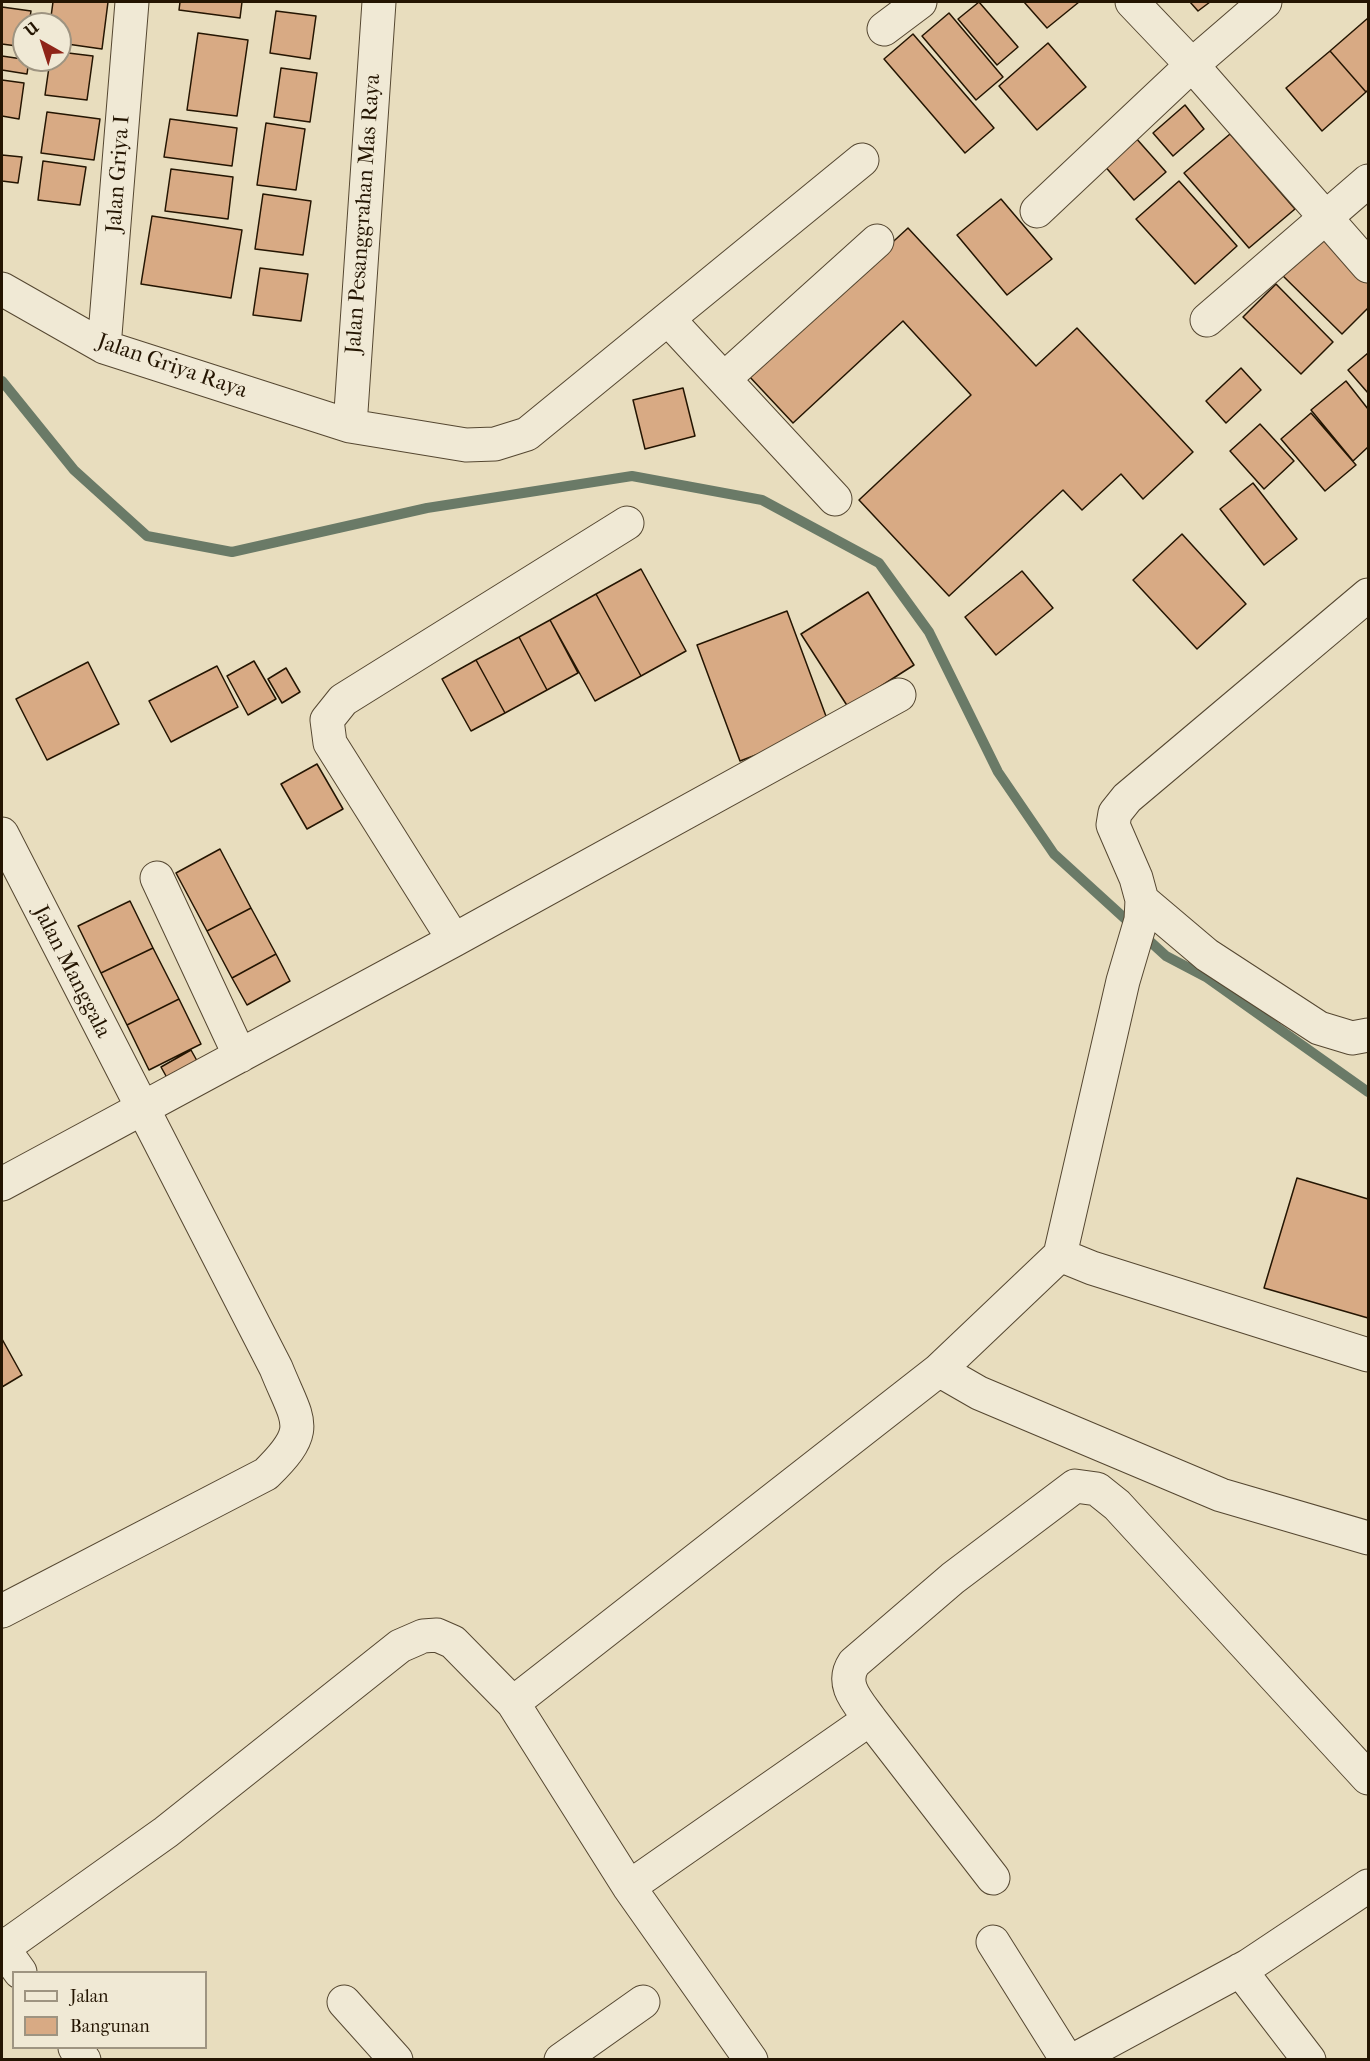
<!DOCTYPE html>
<style>
body{margin:0}
#map{position:relative;width:1370px;height:2061px;overflow:hidden;background:#e8ddbe;font-family:"IM FELL French Canon",serif}
canvas{display:block}
.frame{position:absolute;inset:0;border:3px solid #241502;pointer-events:none}
.legend{position:absolute;left:12px;top:1971px;width:195px;height:78px;box-sizing:border-box;background:#f0e9d5;border:2px solid #9e9481;margin:0;padding:8px 10px;list-style:none;font-size:18px;color:#241502}
.legend li{display:flex;align-items:center;gap:12px;height:30px}
.legend b{width:30px;border:2px solid #9e9481}
.north{position:absolute;left:12px;top:12px;width:60px;height:60px;box-sizing:border-box;background:#f0e9d5;border:2px solid #9e9481;border-radius:50%;rotate:321deg;font-size:16px;font-weight:700;line-height:24px;text-align:center;color:#241502}
.north::after{content:'';display:block;margin:auto;width:21px;height:27px;background:#8f2418;clip-path:polygon(50% 0,100% 100%,50% 72%,0 100%)}
</style>
<div id="map">
<canvas width="1370" height="2061"></canvas>
<div class="frame"></div>
<ul class="legend">
<li><b style="height:8px;background:#f0e9d5"></b>Jalan</li>
<li><b style="height:16px;background:#d8aa84"></b>Bangunan</li>
</ul>
<div class="north">U</div>
</div>
<script>
const ctx = document.querySelector('canvas').getContext('2d');
ctx.lineJoin = 'round';
function strokePath(path, color, width, dash) {
  ctx.strokeStyle = color;
  ctx.lineWidth = width;
  ctx.lineCap = dash ? 'butt' : 'round';
  ctx.setLineDash(dash || []);
  ctx.stroke(path);
}
function fillPath(path, color) {
  ctx.fillStyle = color;
  ctx.fill(path, 'evenodd');
}
function write(font, color, halo, rows, align = 'center') {
  ctx.font = font + ' "IM FELL French Canon",serif';
  ctx.lineWidth = 6;
  ctx.setLineDash([]);
  ctx.textBaseline = 'middle';
  ctx.strokeStyle = halo;
  ctx.fillStyle = color;
  for (const [text, x, y, turn = 0] of rows) {
    ctx.save();
    ctx.translate(x, y);
    ctx.rotate((+turn || 0) * Math.PI / 180);
    ctx.textAlign = isNaN(turn) ? turn : align;
    if (halo) ctx.strokeText(text, 0, 0);
    ctx.fillText(text, 0, 0);
    ctx.restore();
  }
}
const stream = new Path2D(`
 M2,381L74,470L147,536L232,552L427,508L632,476L762,500L879,563L929,632L998,772L1054,854L1166,956L1206,977L1368,1092`);
const building = new Path2D(`
 M53,2H108L102,49L60,43V24H50Z
 M180,2H242L240,18L179,10Z
 M979,2L1018,47L997,65L958,19Z
 M1024,2H1079L1047,28Z
 M1190,2H1210L1198,11Z
 M2,7L31,11L29,24H24V47L2,44Z
 M276,11L316,16L310,59L270,53Z
 M949,13L1003,77L976,100L922,36Z
 M1368,18V90L1366,92L1330,51Z
 M198,33L248,40L237,116L187,110Z
 M913,34L994,128L965,153L884,59Z
 M1048,43L1086,87L1037,130L999,86Z
 M1330,51L1366,92L1322,131L1286,88Z
 M60,52L93,56L87,100L45,95L50,60H60Z
 M2,56L29,60L27,74L2,70Z
 M281,68L317,73L310,122L274,117Z
 M2,80L24,83L19,119L2,116Z
 M1185,105L1204,129L1173,156L1153,133Z
 M47,112L100,119L94,160L41,153Z
 M170,119L237,128L232,166L164,157Z
 M266,123L305,129L296,190L257,185Z
 M1230,134L1295,209L1249,248L1184,173Z
 M1135,137L1166,172L1134,200L1103,164Z
 M2,155L22,157L18,183L2,181Z
 M43,161L86,167L80,205L38,200Z
 M171,169L233,177L228,219L165,211Z
 M1179,181L1237,246L1195,284L1136,219Z
 M263,194L311,201L303,255L255,249Z
 M1001,199L1052,259L1007,295L957,235Z
 M152,216L242,230L231,298L141,284Z
 M908,228L1036,366L1077,328L1193,452L1143,499L1121,474L1082,510L1063,490L949,596L859,500L971,395L903,321L793,423L748,375Z
 M1319,231L1368,280V308L1342,334L1279,272Z
 M260,268L308,274L301,321L253,315Z
 M1276,284L1333,342L1301,374L1243,317Z
 M1368,353V393L1348,370Z
 M1241,368L1261,390L1226,423L1206,401Z
 M1346,381L1368,409V447L1353,461L1311,410Z
 M683,388L695,436L645,449L633,400Z
 M1311,413L1356,465L1325,491L1281,439Z
 M1260,424L1294,461L1264,489L1230,451Z
 M1253,483L1297,539L1264,565L1220,509Z
 M1182,534L1246,604L1197,649L1133,580Z
 M641,569L686,651L641,676L596,594Z
 M1022,571L1053,608L996,655L965,617Z
 M868,592L914,665L848,707L801,634Z
 M596,594L641,676L595,701L550,620Z
 M787,611L830,727L740,761L697,645Z
 M550,620L578,673L547,690L519,637Z
 M519,637L547,690L505,713L476,660Z
 M476,660L505,713L471,731L442,679Z
 M254,661L276,699L248,715L227,676Z
 M88,662L119,724L47,760L16,699Z
 M217,666L238,707L171,742L149,701Z
 M286,668L300,692L282,703L268,679Z
 M317,764L343,809L307,829L281,784Z
 M220,849L251,908L207,931L176,873Z
 M130,901L153,948L101,973L78,926Z
 M251,908L276,954L232,978L207,931Z
 M153,948L179,999L127,1025L101,973Z
 M276,954L290,981L247,1005L232,978Z
 M179,999L201,1044L149,1070L127,1025Z
 M191,1050L201,1068L171,1085L161,1067Z
 M1297,1178L1368,1199V1318L1264,1288Z
 M2,1339L22,1375L2,1387Z`);
const minor = new Path2D(`
 M1132,2L1192,65L1368,266
 M884,29L920,2
 M1037,211L1192,65L1265,2
 M2,289L104,347L350,426L466,445L495,444L527,434L862,160
 M668,319L835,499
 M1207,320L1368,181
 M104,347L132,2
 M725,378L877,241
 M350,426L379,2
 M2,834L276,1368C298,1423 313,1428 266,1474L2,1611
 M157,878L240,1056
 M1142,900L1207,955L1319,1028L1352,1038L1368,1035
 M454,940L330,743L327,720L343,700L627,523
 M2,1184L454,940L899,695
 M1060,1255L1092,1268L1368,1355
 M939,1370L979,1393L1221,1495L1368,1538
 M513,1703L939,1370L1060,1255L1123,981L1141,920L1142,900L1136,878L1113,825L1115,813L1127,798L1368,595
 M870,1719L993,1878
 M629,1887L870,1719C857,1701 840,1684 854,1663L953,1578L1075,1486L1097,1489L1117,1505L1368,1778
 M993,1942L1067,2060
 M2,1944L10,1943L166,1832L400,1646L423,1636L437,1635L453,1642L513,1703L629,1887L751,2060
 M2,1947L20,1972
 M1240,1970L1309,2060
 M344,2002L396,2060
 M75,2048L84,2060
 M561,2060L643,2002
 M1074,2060L1248,1966L1368,1886`);
const streetNames = [
 ["Jalan Griya I",119,174,-86],
 ["Jalan Pesanggrahan Mas Raya",364,214,-86],
 ["Jalan Griya Raya",172,367,19],
 ["Jalan Manggala",71,972,63]
];
strokePath(stream, '#6a7a67', 10);
fillPath(building, '#d8aa84');
strokePath(building, '#241502', 1.5);
strokePath(minor, '#554731', 35);
strokePath(minor, '#f0e9d5', 33);
write('22px', '#241502', '#f0e9d5', streetNames);
</script>
